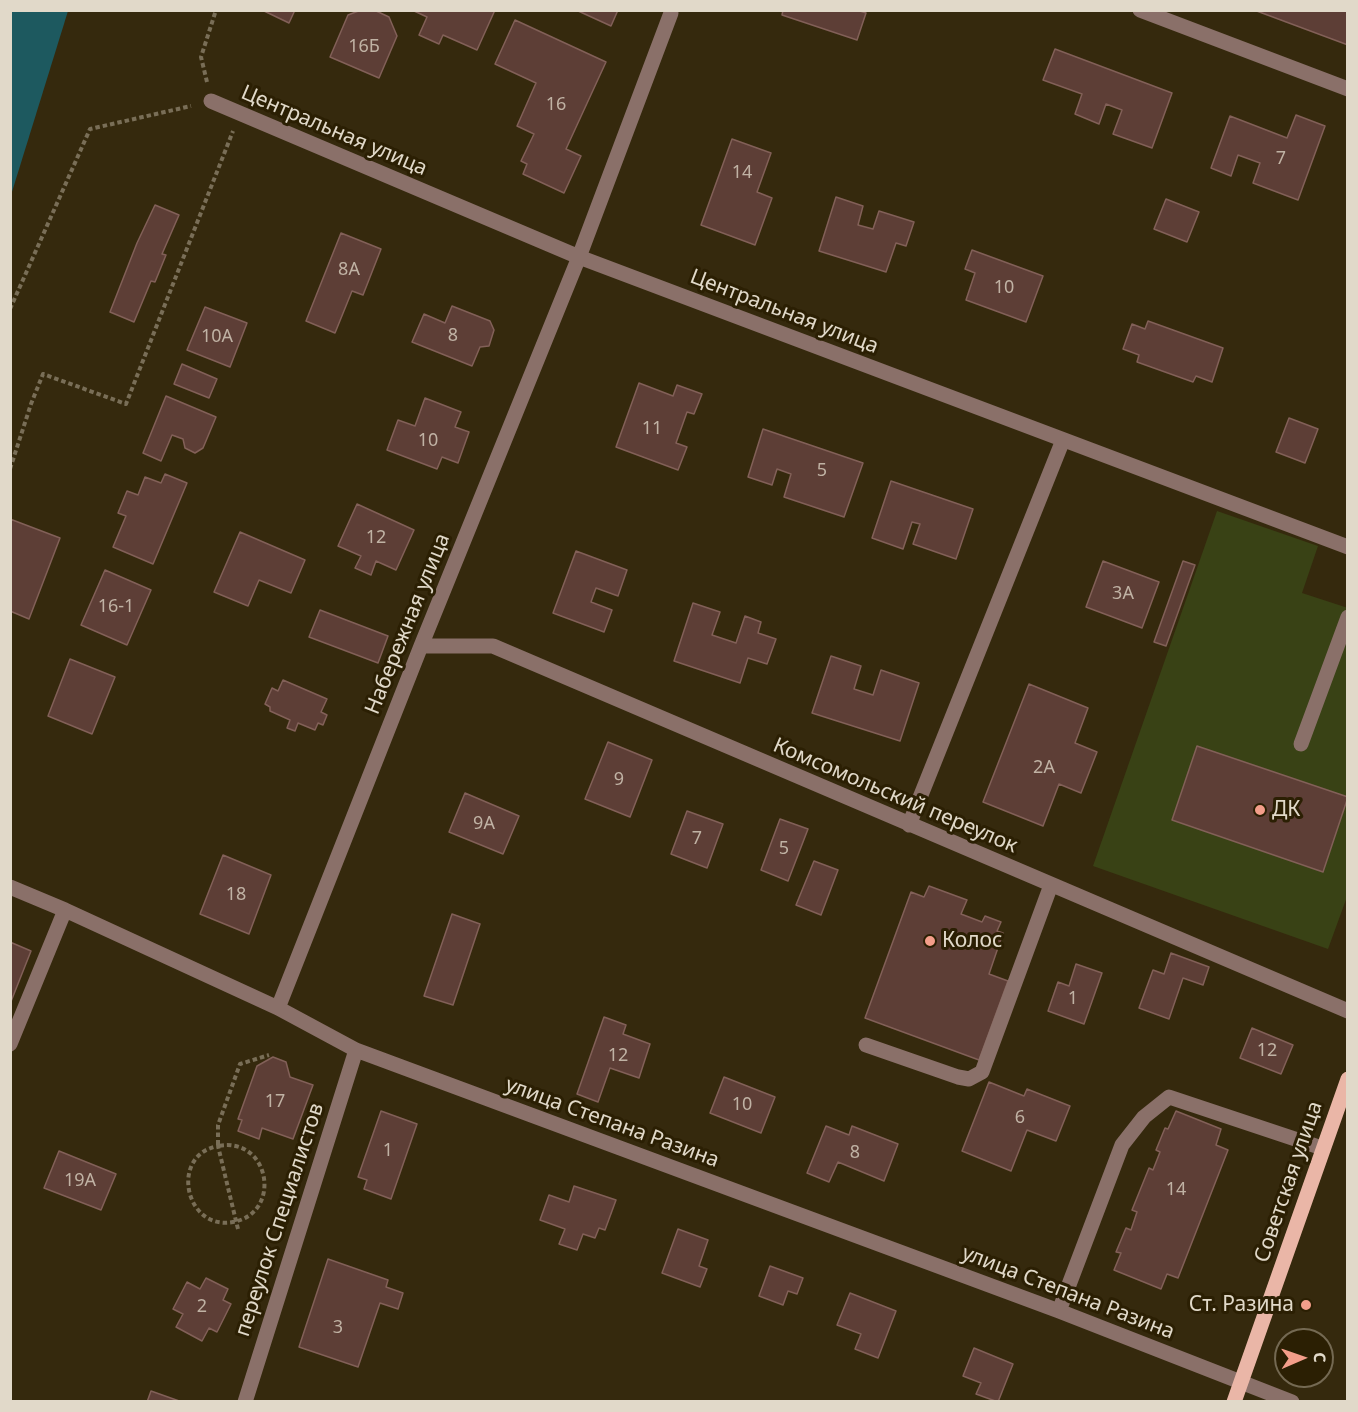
<!DOCTYPE html>
<meta charset="utf-8">
<style>
body{margin:0}
#map{position:relative;width:1358px;height:1412px;overflow:hidden;background:#35290d;font-family:"Noto Sans",sans-serif}
canvas{display:block}
.frame{position:absolute;inset:0;border:12px solid #e1d9c9;pointer-events:none}
.north{position:absolute;left:1274px;top:1328px;width:60px;height:60px;box-sizing:border-box;background:#2b1f03;border:2px solid #746952;border-radius:50%;rotate:88deg;font-size:16px;font-weight:700;line-height:24px;text-align:center;color:#e1d9c9}
.north::after{content:'';display:block;margin:auto;width:21px;height:27px;background:#f49e8a;clip-path:polygon(50% 0,100% 100%,50% 72%,0 100%)}
</style>
<div id="map">
<canvas width="1358" height="1412"></canvas>
<div class="frame"></div>
<div class="north">С</div>
</div>
<script>
const ctx = document.querySelector('canvas').getContext('2d');
ctx.lineJoin = 'round';
function fillPath(path, color) {
  ctx.fillStyle = color;
  ctx.fill(path, 'evenodd');
}
function strokePath(path, color, width, dash) {
  ctx.strokeStyle = color;
  ctx.lineWidth = width;
  ctx.lineCap = dash ? 'butt' : 'round';
  ctx.setLineDash(dash || []);
  ctx.stroke(path);
}
function write(font, color, halo, rows, align = 'center') {
  ctx.font = font + ' "Noto Sans",sans-serif';
  ctx.lineWidth = 6;
  ctx.setLineDash([]);
  ctx.textBaseline = 'middle';
  ctx.strokeStyle = halo;
  ctx.fillStyle = color;
  for (const [text, x, y, turn = 0] of rows) {
    ctx.save();
    ctx.translate(x, y);
    ctx.rotate((+turn || 0) * Math.PI / 180);
    ctx.textAlign = isNaN(turn) ? turn : align;
    if (halo) ctx.strokeText(text, 0, 0);
    ctx.fillText(text, 0, 0);
    ctx.restore();
  }
}
const green = new Path2D(`
 M1217,511L1318,546L1302,593L1348,608V894L1328,949L1093,866Z`);
const water = new Path2D(`
 M11,10L68,11L11,195L10,11Z`);
const building = new Path2D(`
 M262,10H295L289,23Z
 M361,10H374L389,17L397,36L379,78L330,57L348,15Z
 M412,10H495L477,50L443,35L439,44L419,35L427,17Z
 M576,10H618L611,26Z
 M783,10H857L866,13L857,40L782,15Z
 M1254,10H1348V45Z
 M515,20L606,62L566,149L581,156L564,193L523,174L527,164L521,161L534,134L517,126L536,83L495,64Z
 M1055,49L1172,93L1152,148L1113,134L1122,110L1106,104L1099,124L1075,114L1082,94L1043,80Z
 M1296,115L1325,126L1298,200L1253,183L1260,163L1238,155L1231,176L1211,168L1230,116L1287,138Z
 M732,139L771,153L757,192L772,198L755,245L701,225Z
 M836,197L863,206L858,225L873,229L879,211L914,222L906,246L896,243L886,272L819,251Z
 M1166,199L1199,212L1187,242L1154,229Z
 M155,205L179,215L162,254L166,255L155,282L151,281L134,322L110,312L137,243Z
 M341,233L381,249L363,295L352,291L335,333L306,321Z
 M972,250L1043,276L1026,322L966,300L975,273L965,269Z
 M452,306L490,321L494,330L489,346L480,347L472,366L412,342L424,314L445,323Z
 M205,307L247,323L230,367L187,350Z
 M1148,321L1223,348L1212,382L1196,376L1193,382L1137,362L1139,355L1123,349L1132,324L1145,329Z
 M182,364L217,379L209,398L174,384Z
 M639,383L673,396L677,385L702,394L694,414L687,412L676,443L687,447L678,470L616,447Z
 M166,396L216,417L203,448L195,453L185,448L183,439L172,435L161,461L143,453Z
 M425,398L461,412L455,427L469,432L458,463L442,457L437,469L387,450L398,420L415,426Z
 M1289,418L1318,429L1305,463L1276,452Z
 M763,429L863,463L844,517L784,497L791,474L777,469L772,485L748,477Z
 M165,474L187,483L153,564L113,547L126,516L118,513L127,491L138,495L145,477L161,483Z
 M891,481L973,509L956,559L913,544L920,524L912,522L903,549L872,538Z
 M357,504L414,530L396,570L376,561L371,575L355,568L361,556L338,546Z
 M10,519L60,538L29,619L10,611Z
 M240,532L305,560L291,593L259,580L248,606L214,592Z
 M576,551L627,570L618,596L596,588L591,602L612,610L604,632L553,613Z
 M1103,561L1159,582L1142,628L1086,607Z
 M1183,561L1195,565L1166,646L1154,642Z
 M105,570L151,590L127,645L81,625Z
 M693,603L720,612L712,635L736,643L745,616L761,622L758,633L776,639L767,664L748,658L740,683L674,661Z
 M320,610L388,636L378,663L309,637Z
 M831,656L861,666L854,689L873,695L881,670L919,683L900,741L812,713Z
 M70,659L115,677L92,734L48,716Z
 M283,680L327,699L321,712L327,715L323,725L318,723L315,730L298,723L295,731L287,728L290,720L270,711V707L265,704L272,688L278,691Z
 M1029,684L1088,708L1075,743L1097,752L1081,793L1059,784L1043,826L983,802Z
 M608,742L652,760L630,817L585,799Z
 M1197,746L1348,797L1323,872L1172,820Z
 M465,793L519,816L503,854L449,832Z
 M687,811L723,824L707,868L671,854Z
 M780,819L808,829L788,881L761,870Z
 M223,855L271,875L249,934L200,914Z
 M814,861L838,870L821,915L796,905Z
 M929,886L967,900L961,914L982,922L985,916L1001,922L997,931L1003,933L989,974L1008,981L979,1060L865,1018L911,892L924,897Z
 M452,914L480,924L453,1005L424,996Z
 M10,942L31,951L10,1004Z
 M1171,953L1209,967L1203,985L1183,978L1169,1019L1139,1008L1153,970L1164,974Z
 M1076,964L1102,973L1084,1024L1048,1011L1058,982L1069,986Z
 M604,1017L626,1025L623,1034L650,1044L639,1078L610,1068L598,1102L577,1094Z
 M1252,1028L1293,1045L1281,1074L1240,1058Z
 M273,1057L286,1062L290,1077L313,1085L293,1139L262,1128L259,1139L238,1131L242,1120L238,1119L257,1066Z
 M724,1077L775,1097L761,1133L710,1113Z
 M989,1082L1024,1096L1027,1089L1070,1106L1056,1141L1027,1130L1011,1171L962,1151Z
 M381,1111L417,1124L391,1199L364,1189L367,1180L358,1177Z
 M1176,1111L1221,1129L1216,1145L1228,1150L1178,1278L1167,1274L1161,1289L1114,1270L1121,1253L1116,1252L1126,1228L1131,1230L1137,1212L1132,1210L1149,1168L1153,1170L1160,1152L1156,1150L1165,1128L1168,1129Z
 M826,1126L849,1135L852,1126L898,1144L884,1181L838,1162L829,1182L807,1173Z
 M59,1151L116,1174L101,1210L44,1188Z
 M574,1186L616,1200L605,1230L599,1228L595,1238L583,1234L577,1250L559,1244L565,1229L540,1220L549,1195L569,1202Z
 M678,1229L708,1240L699,1266L707,1269L700,1287L662,1273Z
 M328,1259L388,1280L386,1287L403,1293L398,1309L380,1303L358,1367L299,1347Z
 M770,1266L803,1278L797,1294L788,1291L783,1305L759,1296Z
 M206,1278L228,1289L223,1300L231,1304L217,1332L209,1328L202,1341L176,1327L183,1314L173,1309L187,1282L200,1289Z
 M850,1293L896,1311L878,1358L855,1349L861,1334L837,1325Z
 M974,1348L1013,1364L998,1402L976,1394L981,1383L963,1376Z
 M151,1391L182,1402H147Z`);
const path = new Path2D(`
 M207,82L201,57L216,10
 M10,309L90,129L191,106
 M10,469L31,404L43,374L126,404L233,131
 M238,1229L236,1221L218,1146C169,1155 185,1231 233,1222C283,1213 270,1136 218,1146V1125L240,1064L269,1055`);
const minor = new Path2D(`
 M1140,10L1348,89
 M211,101L579,257L1348,547
 M421,646H493L1348,1011
 M1301,744L1348,617
 M909,825L1063,440
 M10,887L65,910
 M278,1008L421,646L579,257L671,13
 M10,1044L65,910L278,1008L356,1050L1059,1311L1292,1402
 M866,1045L958,1077L969,1079L982,1072L1051,885
 M1059,1311L1122,1145L1144,1117L1169,1097L1322,1148
 M245,1402L356,1050`);
const major = new Path2D(`
 M1234,1402L1348,1079`);
const markers = [
 [1260,810,6,"#f49e8a"],
 [930,941,6,"#f49e8a"],
 [1306,1305,6,"#f49e8a"]
];
const numberNames = [
 ["16Б",364,47],
 ["16",556,105],
 ["7",1281,159],
 ["14",742,173],
 ["8А",349,270],
 ["10",1004,288],
 ["8",453,336],
 ["10А",217,337],
 ["11",652,429],
 ["10",428,441],
 ["5",822,471],
 ["12",376,538],
 ["3А",1123,594],
 ["16-1",116,607],
 ["2А",1044,768],
 ["9",619,780],
 ["9А",484,824],
 ["7",697,839],
 ["5",784,849],
 ["18",236,895],
 ["1",1073,999],
 ["12",1267,1051],
 ["12",618,1056],
 ["17",275,1102],
 ["10",742,1105],
 ["6",1020,1118],
 ["1",388,1151],
 ["8",855,1153],
 ["19А",80,1181],
 ["14",1176,1190],
 ["2",202,1307],
 ["3",338,1328]
];
const streetNames = [
 ["Центральная улица",334,131,23],
 ["Центральная улица",784,312,21],
 ["Набережная улица",408,624,-68],
 ["Комсомольский переулок",895,796,23],
 ["улица Степана Разина",612,1123,20],
 ["Советская улица",1289,1182,-71],
 ["переулок Специалистов",280,1220,-72],
 ["улица Степана Разина",1068,1293,21]
];
const poiNames = [
 ["ДК",1272,810],
 ["Колос",942,941],
 ["Ст. Разина",1294,1305,"right"]
];
fillPath(green, '#394215');
fillPath(water, '#1d595f');
fillPath(building, '#5d3e36');
strokePath(building, '#826058', 1.5);
strokePath(path, '#796e57', 4, [4.5, 3]);
strokePath(minor, '#8a7069', 15);
strokePath(major, '#eab6a7', 15);
for (const [x, y, r, color] of markers) {
  const dot = new Path2D();
  dot.arc(x, y, r, 0, 2 * Math.PI);
  ctx.fillStyle = color;
  ctx.fill(dot);
  strokePath(dot, '#2b1f03', 2);
}
write('18px', '#c0b2a4', null, numberNames);
write('21px', '#e1d9c9', '#2b1f03', streetNames);
write('21px', '#e1d9c9', '#2b1f03', poiNames, 'left');
</script>
